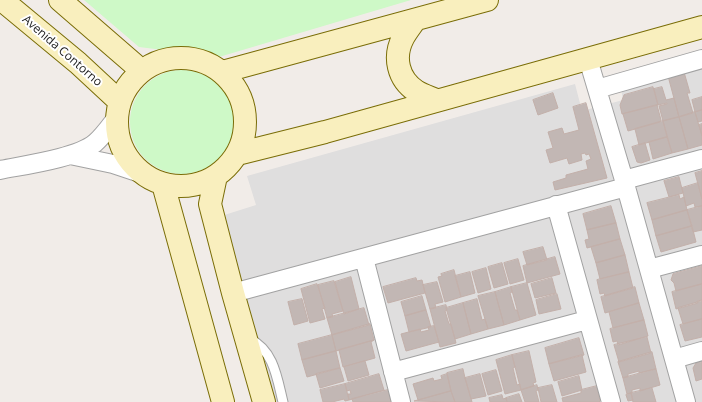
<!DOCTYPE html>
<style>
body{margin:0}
canvas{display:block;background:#f1ece8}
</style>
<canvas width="702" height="402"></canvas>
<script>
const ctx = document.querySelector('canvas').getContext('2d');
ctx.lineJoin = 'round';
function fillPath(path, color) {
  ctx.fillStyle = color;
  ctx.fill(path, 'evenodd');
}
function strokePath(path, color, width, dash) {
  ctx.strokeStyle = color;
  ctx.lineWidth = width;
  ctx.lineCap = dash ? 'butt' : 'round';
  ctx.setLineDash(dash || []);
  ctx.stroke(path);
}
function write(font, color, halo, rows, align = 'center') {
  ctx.font = font + ' "Open Sans",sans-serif';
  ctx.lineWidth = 4;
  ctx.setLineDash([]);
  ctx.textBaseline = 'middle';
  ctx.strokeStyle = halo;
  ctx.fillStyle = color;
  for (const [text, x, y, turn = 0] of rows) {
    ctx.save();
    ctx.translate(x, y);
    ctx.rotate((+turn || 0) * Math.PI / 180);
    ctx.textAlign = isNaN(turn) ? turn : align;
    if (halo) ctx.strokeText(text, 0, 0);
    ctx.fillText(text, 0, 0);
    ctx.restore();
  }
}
const residential = new Path2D(`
 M702,68V402H269L218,217L256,205L247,176L575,84L582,111L623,100L621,89Z`);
const park = new Path2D(`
 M84,0H411L219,57L139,47Z
 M130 122a52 52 0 1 1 104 0a52 52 0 1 1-104 0Z`);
const building = new Path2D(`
 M684,72L690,93H687L693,113L679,117L668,76Z
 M653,87L658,105L622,114L620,105L624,95Z
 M662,87L666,100L674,98L679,117L663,121L659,106L667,104V103L658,105L654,89Z
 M553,93L558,108L538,115L533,100Z
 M702,97V110L695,112L692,100Z
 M586,103L607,178L555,190L553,182L566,178V175L588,169L586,161L591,159L589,154L586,155L585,153L581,154L582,160L569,164L567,158L550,163L546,150L553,148L548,132L562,128L564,134L579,130L573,107Z
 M657,105L661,120L660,122L628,131L623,114Z
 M702,110V121L698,122L695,112Z
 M695,112L702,136V145L688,149L679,117Z
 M679,117L688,149L672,153L663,121Z
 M663,121L667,137L639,145L635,129Z
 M702,124V136L699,125Z
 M667,137L672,153L653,159L649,142Z
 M645,143L650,160L641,163L637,162L632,147Z
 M702,171V199L695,173Z
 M679,177L683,193L669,197L664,181Z
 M698,183L702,199V206L695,207L694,203L686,206L682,188Z
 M679,195L680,199L684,197L687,210L652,220L647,203Z
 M611,206L616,223L587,230L583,214Z
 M702,206V230L693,232L687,210Z
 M687,210L692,226L656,236L652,220Z
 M616,223L620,239L587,248L585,240L589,239L587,230Z
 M692,226L696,242L661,252L656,236Z
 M620,239L625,255L596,263L591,247Z
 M543,247L547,260L527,265L523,252Z
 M625,255L629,272L600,279L596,263Z
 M555,257L560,274L527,283L523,266Z
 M518,259L524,280L510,284L504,263Z
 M502,263L508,284L494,288L488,267Z
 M702,266V284L676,291L674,283L671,280L673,274Z
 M486,268L491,289L478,293L472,272Z
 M454,270L461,297L445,302L438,277L442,276L441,274Z
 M470,272L475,293L461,297L455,276Z
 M629,272L633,288L605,296L604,293L600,294L597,280Z
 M351,277L359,309L344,314L335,282Z
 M416,278L417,281L422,280L425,293L388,303L383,287Z
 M552,278L556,293L535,298L531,284Z
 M334,281L343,311L332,314L333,317L327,318L318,285Z
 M437,282L443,302L435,304L436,308L430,309L423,285Z
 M527,283L536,315L520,320L511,287Z
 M317,284L325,308L322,309L325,319L310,323L301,289Z
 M702,284V300L697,301L698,303L676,309L672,292Z
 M511,287L512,292L510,293L515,310H517L520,320L504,325L495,292Z
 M635,287L639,303L605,313L601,297Z
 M495,292L504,325L488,329L478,296Z
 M557,294L561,309L539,314L536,300Z
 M422,296L426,310L405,316L401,302Z
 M302,299L308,321L294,325L288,302Z
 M477,299L482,320L485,319L488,329L471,334L463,303Z
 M702,301V319L683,324L678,308Z
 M463,303L471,334L455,339L446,308Z
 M639,303L644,320L613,328L609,312Z
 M446,305L447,310L445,311L449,324H451L456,343L440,347L430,309Z
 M364,308L369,325L332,335L327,318Z
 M426,310L431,327L409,332L405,316Z
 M702,319V337L685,341L680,325Z
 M644,320L648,336L618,345L617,341L613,342L610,329Z
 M370,324L374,340L336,351L332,335Z
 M434,326L439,342L406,351L401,334L420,329L421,332L429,330L428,327Z
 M332,335L336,351L302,360L298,344Z
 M647,337L651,353L619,362L614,345Z
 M579,338L584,355L549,364L545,348Z
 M374,340L371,342L375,358L343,367L339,350Z
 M336,351L340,368L307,377L302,360Z
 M529,351L536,382L533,383L534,386L521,390L512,355Z
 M652,352L656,369L639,373V371L628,374V377L623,378L618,362Z
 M512,355L515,367L513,368L517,385L520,384L521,390L505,394L496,360Z
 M582,355L586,372L554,381L549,364Z
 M365,361L369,375L348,381L344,367Z
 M702,362V379L696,381L693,368L696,363Z
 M340,368L344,381L320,388L316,374Z
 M463,369L465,378L472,402H455L451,391L447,373Z
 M656,369L660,385L640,391V388L632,390V393L627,394L623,378Z
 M496,370L502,391L488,395L482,374Z
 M379,374L384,390L349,400L348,394H351L350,390L347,391L345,384Z
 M447,374L451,391L418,400L413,384L433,378L434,381L442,379L441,376Z
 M480,374L486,396L471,399L465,378Z
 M579,376L582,390L562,396L558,382Z
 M345,384L349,400L345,401L344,399L332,402H323L320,390Z
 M537,385L538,390L536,391L539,402H525L521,390Z
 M552,385L557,402H541L538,388Z
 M597,386L600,401L599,402H563L562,398L581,393V390Z
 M652,388L656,402H633L631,393Z
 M388,390L391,402H353L352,399Z
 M451,391L455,402L414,401L418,400Z
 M631,393L633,400L628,401L626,395Z
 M519,394L522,402H507L506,398Z
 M502,395L503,399L506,398L507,402H490L489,398Z`);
const service = new Path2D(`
 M250,339C274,351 277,378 283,402`);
const minor = new Path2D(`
 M588,59L624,180L686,402
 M597,89L702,59
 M70,155L113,164L146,175
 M0,170C25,165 77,158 95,143C104,135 110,126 117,117
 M624,180L702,159
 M556,205L611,402
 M364,258L401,402
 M649,269L702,255
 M233,293L626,187
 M674,359L702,351
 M393,372L587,320`);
const secondary = new Path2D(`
 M2,0L78,63L120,102
 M60,0L142,71
 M415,20C411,26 406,32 403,38C393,57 398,79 416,91C422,95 429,97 436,100
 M117 122a64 64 0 1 1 128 0a64 64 0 1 1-128 0Z
 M222,72L487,0
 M237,154L325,132L702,27
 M216,176L210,204L233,293L264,402
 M163,184L223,402`);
const streetNames = [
 ["Avenida Contorno",62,51,41]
];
fillPath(residential, '#dfdede');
fillPath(park, '#cef9c7');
fillPath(building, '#c2b7b4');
strokePath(building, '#c3b0aa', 1);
strokePath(service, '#a2a2a2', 11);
strokePath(minor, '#a2a2a2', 20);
strokePath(secondary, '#7a6d07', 24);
strokePath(service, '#fff', 9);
strokePath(minor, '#fff', 18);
strokePath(secondary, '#f9efbe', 22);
write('12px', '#212121', '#fff', streetNames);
</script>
